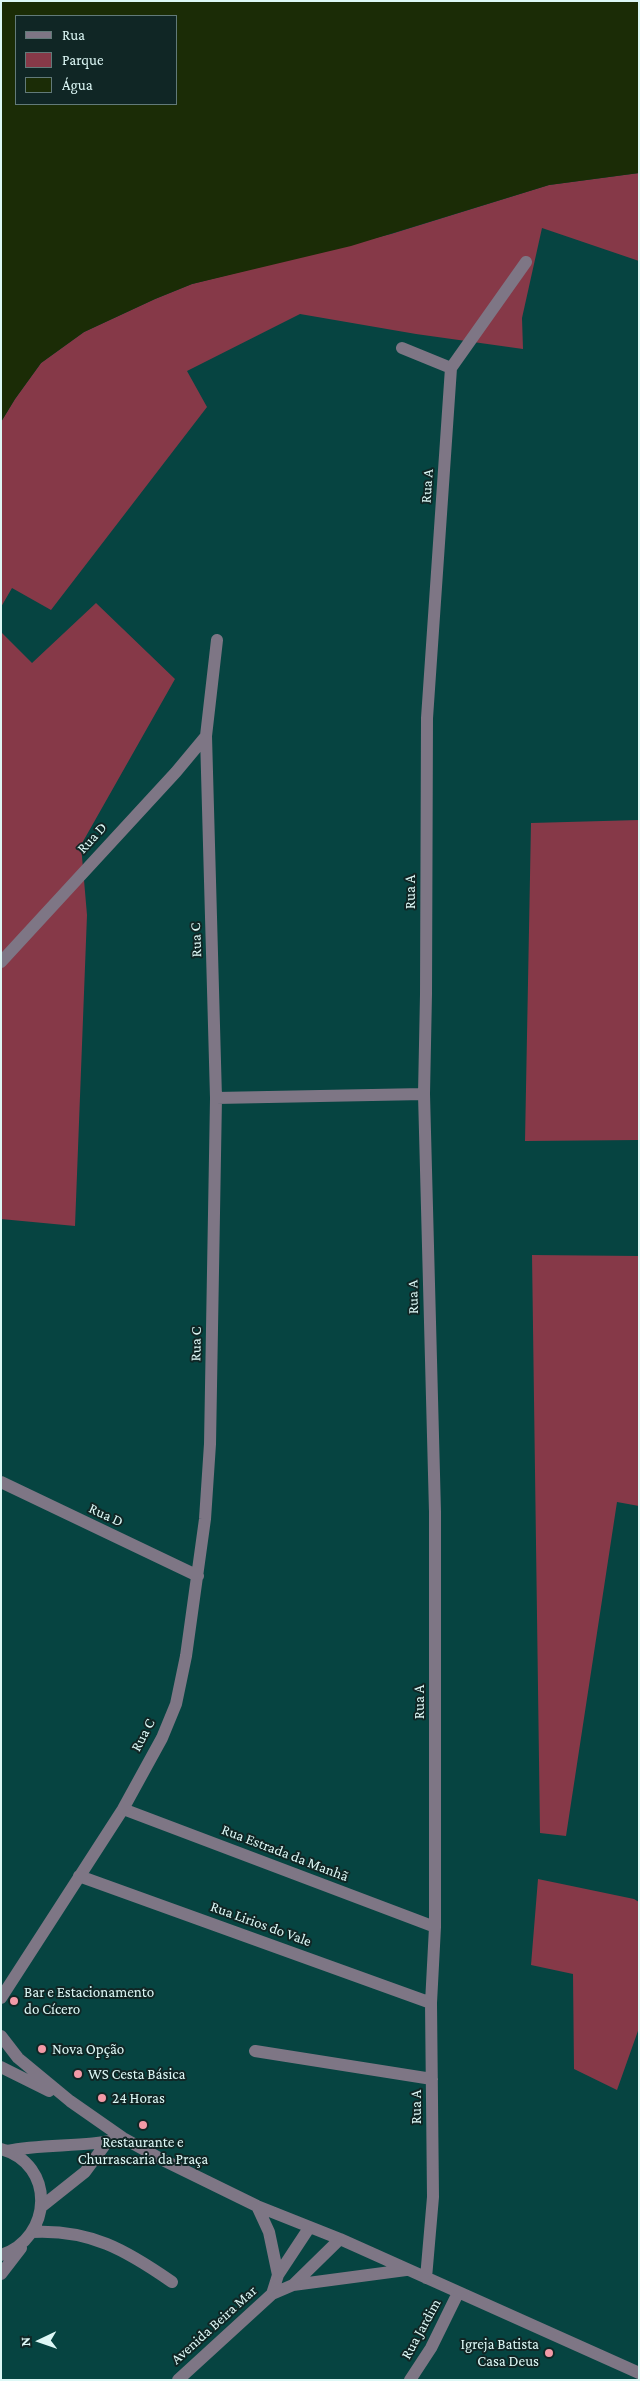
<!DOCTYPE html>
<meta charset="utf-8">
<style>
body{margin:0}
#map{position:relative;width:640px;height:2381px;overflow:hidden;background:#064441;font-family:"Crimson Pro",serif}
canvas{display:block}
.frame{position:absolute;inset:0;border:2px solid #ddf8f6;pointer-events:none}
.legend{position:absolute;left:15px;top:15px;width:162px;height:90px;box-sizing:border-box;background:#102625;border:1px solid #627a79;margin:0;padding:6px 9px;list-style:none;font-size:15px;color:#ddf8f6}
.legend li{display:flex;align-items:center;gap:10px;height:25px}
.legend b{width:25px;border:1px solid #627a79}
.north{position:absolute;left:15px;top:2316px;width:50px;height:50px;-webkit-text-stroke:4px #102625;paint-order:stroke;rotate:267deg;font-size:14px;font-weight:700;line-height:20px;text-align:center;color:#ddf8f6}
.north::after{content:'';display:block;margin:auto;width:18px;height:22px;background:#ddf8f6;clip-path:polygon(50% 0,100% 100%,50% 72%,0 100%)}
</style>
<div id="map">
<canvas width="640" height="2381"></canvas>
<div class="frame"></div>
<ul class="legend">
<li><b style="height:6px;background:#7e7685"></b>Rua</li>
<li><b style="height:14px;background:#863948"></b>Parque</li>
<li><b style="height:14px;background:#1b2c06"></b>Água</li>
</ul>
<div class="north">N</div>
</div>
<script>
const ctx = document.querySelector('canvas').getContext('2d');
ctx.lineJoin = 'round';
function fillPath(path, color) {
  ctx.fillStyle = color;
  ctx.fill(path, 'evenodd');
}
function strokePath(path, color, width, dash) {
  ctx.strokeStyle = color;
  ctx.lineWidth = width;
  ctx.lineCap = dash ? 'butt' : 'round';
  ctx.setLineDash(dash || []);
  ctx.stroke(path);
}
function write(font, color, halo, rows, align = 'center') {
  ctx.font = font + ' "Crimson Pro",serif';
  ctx.lineWidth = 4;
  ctx.setLineDash([]);
  ctx.textBaseline = 'middle';
  ctx.strokeStyle = halo;
  ctx.fillStyle = color;
  for (const [text, x, y, turn = 0] of rows) {
    ctx.save();
    ctx.translate(x, y);
    ctx.rotate((+turn || 0) * Math.PI / 180);
    ctx.textAlign = isNaN(turn) ? turn : align;
    if (halo) ctx.strokeText(text, 0, 0);
    ctx.fillText(text, 0, 0);
    ctx.restore();
  }
}
const green = new Path2D(`
 M639,173V261L542,228L522,318L523,349L416,334L300,314L187,371L207,407L51,610L12,588L1,607V422L15,399L41,363L84,332L155,299L192,284L391,234L549,185Z
 M96,603L175,679L81,845L87,915L75,1226L1,1219V632L32,663Z
 M639,820V1140L525,1141L531,823Z
 M532,1255L639,1256V1506L617,1502L566,1836L540,1833Z
 M538,1879L634,1899L639,1902V2028L617,2090L574,2069L573,1974L531,1965Z`);
const water = new Path2D(`
 M1,1H639V173L549,185L351,246L192,284L155,299L84,332L41,363L15,399L1,422ZM16,16H176V104H16Z`);
const minor = new Path2D(`
 M402,348L451,368L427,718L426,994L424,1094L435,1512V1927L431,2003L433,2197L426,2278
 M451,368L526,262
 M1,962L176,772L206,736
 M216,1098L424,1094
 M1,1482L198,1576
 M123,1809L435,1927
 M79,1876L431,2003
 M1,1998L123,1809L162,1738L176,1704L186,1656L205,1519L210,1444L216,1098L206,736L217,640
 M1,2036L18,2058L70,2101L123,2138L161,2159L257,2206L340,2239L639,2373
 M255,2051L432,2079
 M1,2067L49,2091
 M1,2149C56,2164 53,2238 1,2255
 M7,2151C46,2143 86,2148 123,2138
 M257,2206L269,2232L278,2275
 M41,2207L85,2172L107,2142
 M32,2232C90,2229 126,2250 172,2282
 M1,2274L21,2248
 M293,2285L406,2270
 M272,2294L278,2275L309,2228
 M178,2380L272,2294L293,2285L340,2239
 M410,2380L431,2348L458,2293`);
const markers = [
 [14,2001,5,"#f39aa7"],
 [42,2049,5,"#f39aa7"],
 [78,2074,5,"#f39aa7"],
 [102,2098,5,"#f39aa7"],
 [143,2125,5,"#f39aa7"],
 [549,2353,5,"#f39aa7"]
];
const streetNames = [
 ["Rua A",427,486,-86],
 ["Rua D",92,838,-47],
 ["Rua A",410,892,-90],
 ["Rua C",196,940,-92],
 ["Rua A",413,1297,-91],
 ["Rua C",196,1344,-89],
 ["Rua D",106,1515,25],
 ["Rua A",419,1702,-90],
 ["Rua C",143,1735,-62],
 ["Rua Estrada da Manhã",285,1853,21],
 ["Rua Lirios do Vale",261,1924,20],
 ["Rua A",416,2107,-90],
 ["Avenida Beira Mar",214,2325,-42],
 ["Rua Jardim",421,2329,-61]
];
const poiNames = [
 ["Bar e Estacionamento",24,1992],
 ["do Cícero",24,2009],
 ["Nova Opção",52,2049],
 ["WS Cesta Básica",88,2074],
 ["24 Horas",112,2098],
 ["Restaurante e",143,2142,"center"],
 ["Churrascaria da Praça",143,2159,"center"],
 ["Igreja Batista",539,2344,"right"],
 ["Casa Deus",539,2361,"right"]
];
fillPath(green, '#863948');
fillPath(water, '#1b2c06');
strokePath(minor, '#7e7685', 12);
for (const [x, y, r, color] of markers) {
  const dot = new Path2D();
  dot.arc(x, y, r, 0, 2 * Math.PI);
  ctx.fillStyle = color;
  ctx.fill(dot);
  strokePath(dot, '#102625', 2);
}
write('15px', '#ddf8f6', '#102625', streetNames);
write('15px', '#ddf8f6', '#102625', poiNames, 'left');
</script>
